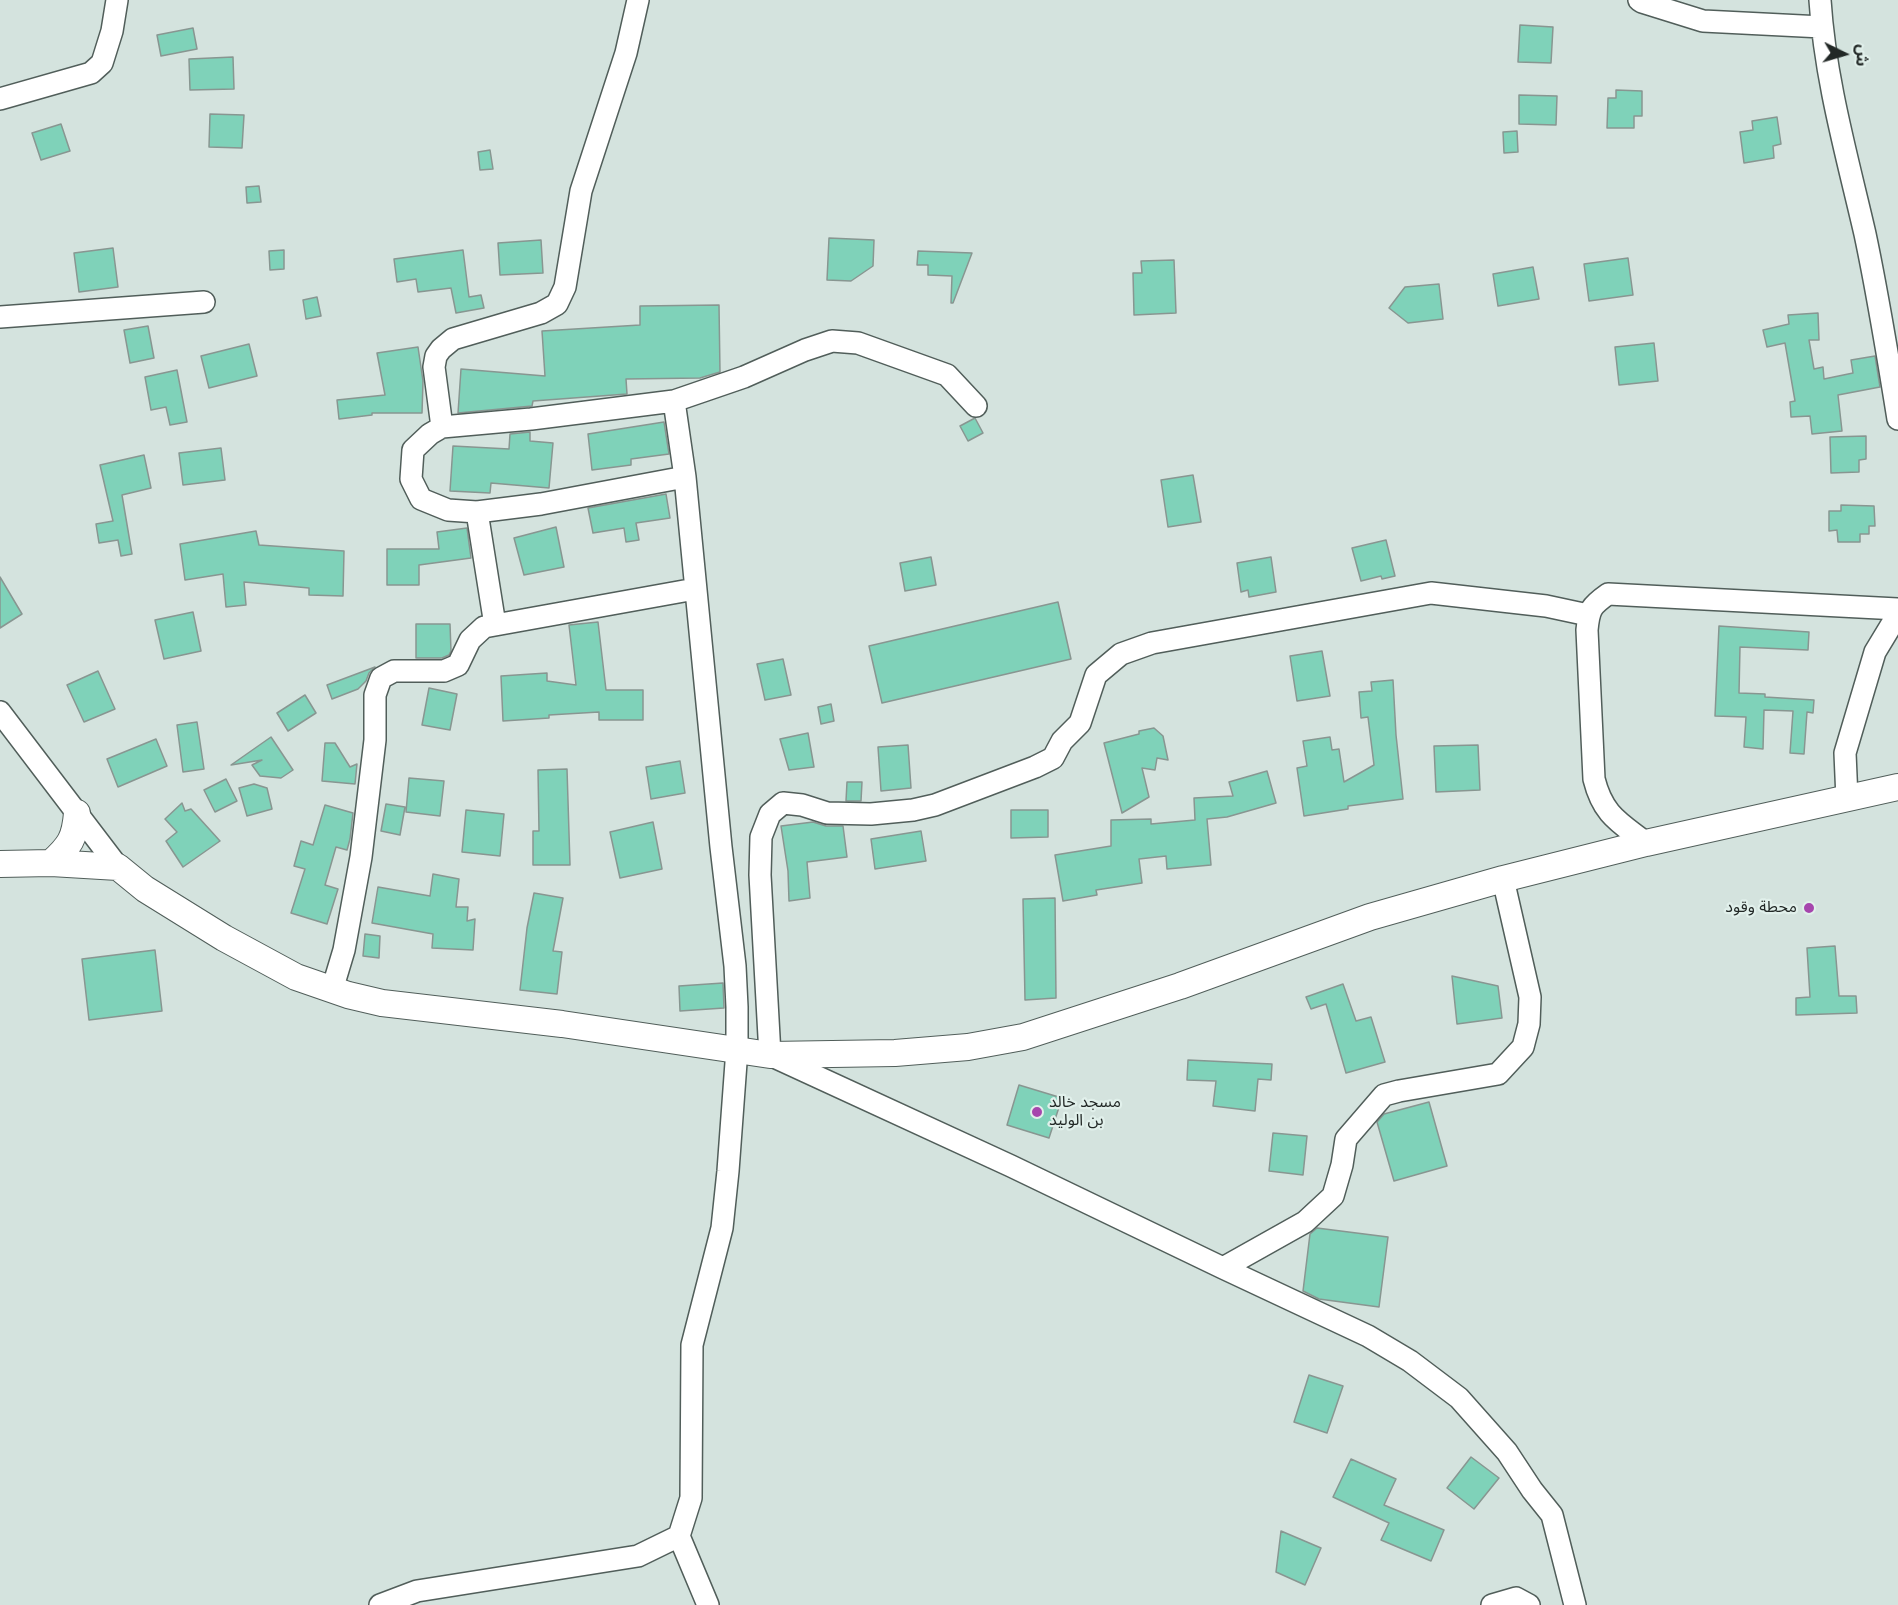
<!DOCTYPE html>
<meta charset="utf-8">
<style>
body{margin:0}
#map{position:relative;width:1898px;height:1605px;overflow:hidden;background:#d4e3de;font-family:Arial,"Noto Sans Arabic",sans-serif}
canvas{display:block}
.north{position:absolute;left:1814px;top:24px;width:60px;height:60px;-webkit-text-stroke:4px #e1f0eb;paint-order:stroke;rotate:95deg;font-size:16px;font-weight:700;line-height:24px;text-align:center;color:#222826}
.north::after{content:'';display:block;margin:auto;width:21px;height:27px;background:#222826;clip-path:polygon(50% 0,100% 100%,50% 72%,0 100%)}
</style>
<div id="map">
<canvas width="1898" height="1605"></canvas>
<div class="north">ش</div>
</div>
<script>
const ctx = document.querySelector('canvas').getContext('2d');
ctx.lineJoin = 'round';
function fillPath(path, color) {
  ctx.fillStyle = color;
  ctx.fill(path, 'evenodd');
}
function strokePath(path, color, width, dash) {
  ctx.strokeStyle = color;
  ctx.lineWidth = width;
  ctx.lineCap = dash ? 'butt' : 'round';
  ctx.setLineDash(dash || []);
  ctx.stroke(path);
}
function write(font, color, halo, rows, align = 'center') {
  ctx.font = font + ' Arial,"Noto Sans Arabic",sans-serif';
  ctx.lineWidth = 4.5;
  ctx.setLineDash([]);
  ctx.textBaseline = 'middle';
  ctx.strokeStyle = halo;
  ctx.fillStyle = color;
  for (const [text, x, y, turn = 0] of rows) {
    ctx.save();
    ctx.translate(x, y);
    ctx.rotate((+turn || 0) * Math.PI / 180);
    ctx.textAlign = isNaN(turn) ? turn : align;
    if (halo) ctx.strokeText(text, 0, 0);
    ctx.fillText(text, 0, 0);
    ctx.restore();
  }
}
const building = new Path2D(`
 M1520,25L1553,27L1551,63L1518,62Z
 M193,28L197,49L161,56L157,35Z
 M233,57L234,89L190,90L189,59Z
 M1616,90L1642,91V116H1634V128H1607L1608,98H1616Z
 M1519,95L1557,96L1556,125L1519,124Z
 M210,114L244,115L242,148L209,147Z
 M1777,117L1781,144L1773,146L1774,158L1744,163L1740,132L1753,130L1752,121Z
 M61,124L70,151L41,160L32,133Z
 M1517,131L1518,152L1504,153L1503,132Z
 M490,150L493,169L480,170L478,152Z
 M259,186L261,202L247,203L246,187Z
 M829,238L874,240L873,266L851,281L827,280Z
 M541,240L543,273L500,275L498,243Z
 M113,248L118,287L79,292L74,253Z
 M284,250V269L270,270L269,251Z
 M463,250L469,297L481,295L484,308L456,313L451,288L418,292L416,279L397,282L394,259Z
 M918,251L972,253L953,303H951L952,276L928,275V265H917Z
 M1628,258L1633,295L1589,301L1584,264Z
 M1174,260L1176,313L1134,315L1133,273H1142L1141,261Z
 M1533,267L1539,299L1498,306L1493,274Z
 M1439,284L1443,319L1408,323L1389,308L1405,287Z
 M317,297L321,316L306,319L303,300Z
 M719,305L720,372L700,378L626,379L627,394L533,401L532,406L458,413L461,369L545,376L542,331L640,325V306Z
 M1818,313L1819,340H1809L1814,369L1823,367L1824,379L1853,373L1851,360L1875,356L1880,387L1838,395L1842,431L1812,434L1810,416L1791,417L1790,402L1795,401L1785,343L1767,347L1763,330L1789,324L1788,315Z
 M148,326L154,358L130,363L124,330Z
 M1654,343L1658,381L1619,385L1615,347Z
 M249,344L257,376L209,388L201,356Z
 M418,347L423,381L422,413H372V415L339,419L337,400L385,395L377,353Z
 M177,370L187,422L170,425L166,407L151,410L145,377Z
 M975,418L983,433L968,441L960,426Z
 M664,422L669,454L631,459V465L592,470L588,434Z
 M530,432V441L553,443L549,488L491,483L490,493L450,491L453,446L509,449L510,434Z
 M1866,436V459L1859,460V472L1831,473L1830,437Z
 M221,448L225,480L183,485L179,453Z
 M144,455L151,488L122,495L132,554L121,556L118,540L99,543L96,524L113,521L100,465Z
 M1193,475L1201,522L1168,527L1161,480Z
 M666,494L670,518L636,523L639,540L626,542L624,528L593,533L588,508Z
 M1841,505L1874,506L1875,526H1869V534H1860V542H1838L1837,530L1829,531V511H1841Z
 M556,527L564,567L524,575L514,538Z
 M467,528L471,558L419,565V585H387V549H439L437,532Z
 M256,531L259,545L344,551L343,596L309,595V588L244,582L246,605L226,607L223,574L185,580L180,544Z
 M1386,540L1395,576L1382,579L1381,576L1361,581L1352,548Z
 M931,557L936,585L905,591L900,563Z
 M1271,557L1276,592L1249,597L1248,590L1241,592L1237,563Z
 M0,577L22,614L0,628Z
 M1058,602L1071,659L882,703L869,646Z
 M193,612L201,651L164,659L155,620Z
 M598,622L606,690H643V720H599V712L549,715V718L503,721L501,676L547,673V681L576,685L569,625Z
 M416,624H450L451,651L449,655L442,658H416Z
 M1719,626L1809,632L1808,650L1740,647L1739,693L1765,694V697L1814,700L1813,713L1807,712L1804,754L1790,753L1793,711L1764,710L1763,749L1744,747L1746,717L1715,716Z
 M1322,651L1330,696L1297,701L1290,656Z
 M783,659L791,695L765,700L757,664Z
 M375,667L369,673L366,681L358,689L332,699L327,685Z
 M98,671L115,709L84,722L67,685Z
 M1393,680L1396,735L1403,799L1348,806V809L1304,816L1297,768L1307,766L1303,741L1330,737L1332,750L1339,749L1344,782L1374,765L1368,717L1361,718L1359,692L1372,691L1371,682Z
 M429,688L457,694L450,730L422,725Z
 M305,695L316,713L288,731L277,713Z
 M831,704L834,721L821,724L818,707Z
 M197,722L204,769L183,772L177,725Z
 M1154,728L1163,736L1168,760L1157,758L1155,770L1142,768L1149,797L1122,813L1104,743L1139,734V731Z
 M808,733L814,767L789,770L780,739Z
 M271,737L293,770L281,778L260,776L252,765L262,760L231,765Z
 M156,739L167,766L118,787L107,759Z
 M325,743H335L350,767L357,764L355,784L322,781Z
 M908,745L911,788L881,791L878,747Z
 M1478,745L1480,790L1436,792L1434,746Z
 M680,761L685,793L651,799L646,767Z
 M567,769L570,865H533V831H539L538,770Z
 M1267,771L1276,803L1227,817L1207,819L1211,865L1167,869L1166,856L1139,859L1142,883L1096,890L1097,895L1063,901L1055,855L1111,846V820L1151,819V824L1195,820L1194,798L1233,796L1229,782Z
 M409,778L444,781L440,816L406,812Z
 M226,779L237,801L215,812L204,790Z
 M847,782H862L861,801H846Z
 M254,784L267,788L272,809L247,816L239,788Z
 M182,803L185,811L191,809L220,841L183,867L166,841L177,832L165,819Z
 M386,804L405,807L400,835L381,831Z
 M325,805L353,813L350,839L347,850L336,847L325,885L338,889L327,924L291,913L305,869L294,866L301,841L313,845Z
 M466,810L504,814L500,856L462,852Z
 M1011,810H1048V837L1011,838Z
 M653,822L662,869L620,878L610,832Z
 M813,822L826,826H843L847,857L807,862L810,898L789,901L788,871L781,826Z
 M921,831L926,861L875,869L871,839Z
 M433,874L459,879L456,907H468L467,921L475,919L473,950L432,948L433,934L372,923L378,887L430,896Z
 M534,893L563,898L553,951L562,952L557,994L520,990L527,928Z
 M1055,898L1056,998L1025,1000L1023,899Z
 M365,934L380,936L379,958L363,956Z
 M1835,946L1839,996H1856L1857,1013L1796,1015V998L1810,997L1807,948Z
 M155,950L162,1011L89,1020L82,959Z
 M1452,976L1498,986L1502,1018L1457,1024Z
 M723,983L724,1008L680,1011L679,986Z
 M1343,984L1356,1021L1371,1017L1385,1062L1346,1073L1326,1004L1311,1009L1306,997Z
 M1188,1060L1272,1064L1271,1080L1258,1079L1255,1111L1213,1106L1216,1081L1187,1080Z
 M1019,1085L1062,1098L1049,1138L1007,1125Z
 M1429,1102L1447,1166L1394,1181L1377,1122L1384,1114Z
 M1273,1133L1307,1136L1303,1175L1269,1171Z
 M1317,1228L1388,1237L1379,1307L1319,1299L1303,1291L1310,1234Z
 M1309,1375L1343,1386L1327,1433L1294,1422Z
 M1471,1457L1499,1478L1474,1509L1447,1488Z
 M1351,1459L1396,1479L1384,1505L1444,1530L1431,1561L1381,1540L1389,1523L1333,1497Z
 M1281,1531L1321,1548L1305,1585L1276,1572Z`);
const minor = new Path2D(`
 M1639,0L1642,2L1703,21L1822,27
 M1820,0C1825,79 1847,156 1865,234C1878,295 1888,357 1898,419
 M0,99L91,73L102,63L112,31L117,0
 M0,317L204,302
 M442,427L434,367L436,356L441,349L453,339L541,313L557,304L565,287L581,191L626,53L638,0
 M685,477L541,504L477,512L448,510L421,499L411,479L413,450L430,434L442,427L531,419L674,401L744,377L805,350L832,341L858,343L947,375L976,406
 M477,512L495,625
 M0,712L118,867
 M1847,799L1845,753L1875,652L1898,614
 M1646,843C1619,822 1603,815 1594,779L1587,630C1589,609 1591,606 1608,594L1898,609
 M332,990L344,950L361,857L375,740V695L381,678L394,671H444L458,665L470,640L484,627L695,589
 M1223,1268L1305,1222L1333,1196L1342,1165L1346,1139L1384,1095L1399,1091L1498,1074L1523,1047L1529,1024L1530,997L1503,879
 M679,1536L708,1605
 M380,1605L417,1591L638,1556L679,1536L691,1498L692,1345L722,1228L728,1171L737,1049V1007L735,966L721,847L685,477L674,401
 M1492,1605L1516,1598L1529,1605
 M1575,1605L1552,1515L1532,1490L1507,1452L1459,1398L1410,1361L1368,1336L1223,1268L1011,1166L770,1055L760,875L761,837L770,814L783,803L802,805L827,813L871,814L913,810L935,805L1035,767L1053,758L1062,741L1080,723L1096,675L1121,654L1152,643L1431,593L1546,606L1588,615`);
const tertiary = new Path2D(`
 M51,863C70,846 75,838 77,813
 M0,864L51,863L118,867L145,889L224,938L296,977L348,995L382,1003L562,1024L770,1055L895,1053L968,1047L1023,1037L1180,986L1370,917L1503,879L1646,843L1898,787`);
const markers = [
 [1809,908,6,"#a646ad"],
 [1037,1112,6,"#a646ad"]
];
const poiNames = [
 ["محطة وقود",1797,908],
 ["مسجد خالد",1049,1103,"left"],
 ["بن الوليد",1049,1121,"left"]
];
fillPath(building, '#7fd2b9');
strokePath(building, '#889691', 1.5);
strokePath(minor, '#515e5a', 24);
strokePath(tertiary, '#515e5a', 28);
strokePath(minor, '#fff', 21);
strokePath(tertiary, '#fff', 26);
for (const [x, y, r, color] of markers) {
  const dot = new Path2D();
  dot.arc(x, y, r, 0, 2 * Math.PI);
  ctx.fillStyle = color;
  ctx.fill(dot);
  strokePath(dot, '#e1f0eb', 2);
}
write('16px', '#222826', '#e1f0eb', poiNames, 'right');
</script>
